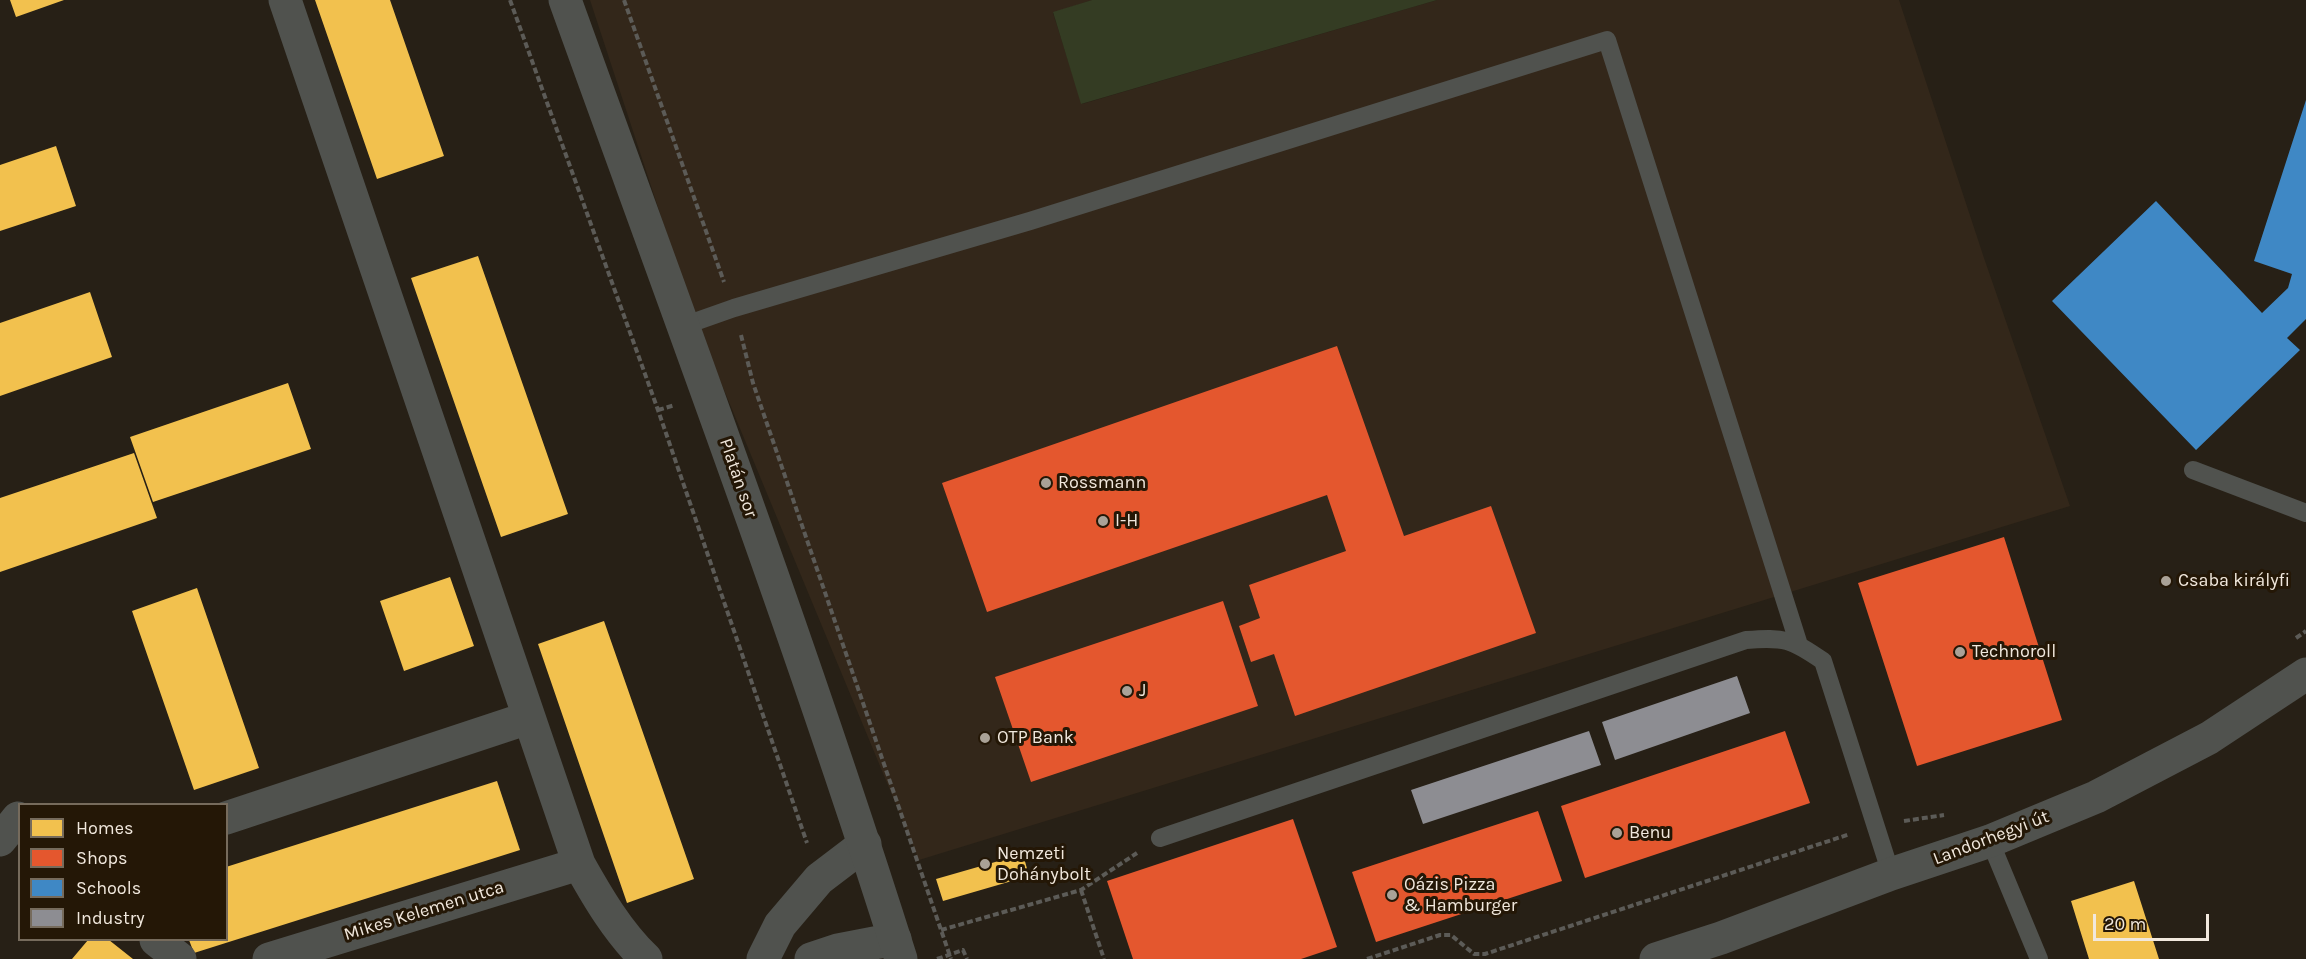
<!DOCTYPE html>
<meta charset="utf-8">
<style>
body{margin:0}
#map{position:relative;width:2306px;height:959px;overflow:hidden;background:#272016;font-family:Karla,sans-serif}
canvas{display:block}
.legend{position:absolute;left:18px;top:803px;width:210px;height:138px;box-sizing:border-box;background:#241706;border:2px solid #766b5c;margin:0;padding:8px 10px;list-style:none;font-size:18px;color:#f1e8dd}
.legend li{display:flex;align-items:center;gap:12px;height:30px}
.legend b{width:30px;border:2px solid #766b5c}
.scale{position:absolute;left:2093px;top:914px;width:116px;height:27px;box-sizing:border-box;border:3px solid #f1e8dd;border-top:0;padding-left:8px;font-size:18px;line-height:21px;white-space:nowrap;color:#f1e8dd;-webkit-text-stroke:4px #241706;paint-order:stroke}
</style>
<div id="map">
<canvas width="2306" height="959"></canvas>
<ul class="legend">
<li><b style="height:16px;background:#f2c14e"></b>Homes</li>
<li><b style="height:16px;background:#e4572e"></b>Shops</li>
<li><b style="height:16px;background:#3f88c5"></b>Schools</li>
<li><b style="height:16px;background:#8d8d92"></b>Industry</li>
</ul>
<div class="scale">20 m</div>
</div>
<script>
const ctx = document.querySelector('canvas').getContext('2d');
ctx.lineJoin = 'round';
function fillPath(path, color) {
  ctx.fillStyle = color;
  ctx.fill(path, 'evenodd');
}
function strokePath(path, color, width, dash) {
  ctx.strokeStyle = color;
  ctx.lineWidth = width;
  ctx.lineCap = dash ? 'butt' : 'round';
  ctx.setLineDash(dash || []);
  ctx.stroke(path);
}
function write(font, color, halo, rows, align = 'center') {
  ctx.font = font + ' Karla,sans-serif';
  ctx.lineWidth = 6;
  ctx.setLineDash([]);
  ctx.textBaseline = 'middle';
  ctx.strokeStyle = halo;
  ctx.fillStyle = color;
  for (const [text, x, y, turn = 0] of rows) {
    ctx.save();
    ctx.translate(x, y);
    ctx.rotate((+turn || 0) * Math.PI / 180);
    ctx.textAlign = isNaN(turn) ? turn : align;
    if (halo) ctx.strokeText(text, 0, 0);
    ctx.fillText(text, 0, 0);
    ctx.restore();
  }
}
const commercial = new Path2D(`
 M590,0H1092L1053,13L1082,104L1437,0H1899L1984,258L2070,506L919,860L695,320Z`);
const green = new Path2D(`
 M1092,0H1437L1081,104L1053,12Z`);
const homes = new Path2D(`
 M10,0H64L16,17Z
 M315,0H390L444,156L377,179Z
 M56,146L76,206L0,231V165Z
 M478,256L568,514L501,537L411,278Z
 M90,292L112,357L0,396V323Z
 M288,383L311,449L153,502L130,437Z
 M134,453L157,518L0,572V498Z
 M450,577L474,646L404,671L380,601Z
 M197,588L259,768L194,790L132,611Z
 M604,621L694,879L627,903L538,644Z
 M497,781L520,850L194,953L189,940H226V867Z
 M1023,854L1029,876L943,901L936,879Z
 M2134,881L2159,959H2089L2071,901Z
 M88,940H109L133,959H72Z`);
const shops = new Path2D(`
 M1337,346L1404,536L1491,506L1536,633L1295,716L1274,654L1251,662L1239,626L1260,618L1249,585L1346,551L1327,495L987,612L942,483Z
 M2004,537L2062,720L1917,766L1858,583Z
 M1223,601L1258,706L1031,782L995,677Z
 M1785,731L1810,803L1585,878L1561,806Z
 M1538,811L1562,881L1376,942L1352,872Z
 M1293,819L1337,947L1301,959H1133L1107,881Z`);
const schools = new Path2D(`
 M2306,100V319L2287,338L2300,350L2196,450L2052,301L2156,201L2262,313L2288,288L2292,274L2254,261Z`);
const industry = new Path2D(`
 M1737,676L1750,713L1615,760L1602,722Z
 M1589,731L1601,765L1423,824L1411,790Z`);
const path = new Path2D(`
 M510,0L658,410L807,843
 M624,0L724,282
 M741,335L753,383L951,959
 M658,410L675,405
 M2296,638L2306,631
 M1904,821L1944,815
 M1081,890L1104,959
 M941,930L1081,890L1137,853
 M937,959L963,950L967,959
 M1367,959L1440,935H1451L1474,954H1485L1850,834`);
const service = new Path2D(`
 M683,326L734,308L1030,221L1607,40L1799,645
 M2193,470L2306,513
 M1160,838L1746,640C1785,637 1791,639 1823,661L1891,874
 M1990,841L2039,959`);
const minor = new Path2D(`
 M285,0L579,864C598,898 618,932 646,959
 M226,818L528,718
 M0,840L18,818
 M156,940L180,959
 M269,959L579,864
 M763,959L780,925L819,879L865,844
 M811,959L838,950L895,939
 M1656,959L1721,938L1891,874L1990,841L2096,797L2209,738L2306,674`);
const tertiary = new Path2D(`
 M565,0C680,319 799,636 901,959`);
const markers = [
 [1046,483,6,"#aaa297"],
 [1103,521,6,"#aaa297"],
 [2166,581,6,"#aaa297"],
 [1960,652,6,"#aaa297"],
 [1127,691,6,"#aaa297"],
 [985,738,6,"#aaa297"],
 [1617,833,6,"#aaa297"],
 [985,864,6,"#aaa297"],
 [1392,895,6,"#aaa297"]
];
const streetNames = [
 ["Platán sor",738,478,71],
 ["Landorhegyi út",1991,838,-21],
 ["Mikes Kelemen utca",424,911,-17]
];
const poiNames = [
 ["Rossmann",1058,483],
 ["I-H",1115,521],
 ["Csaba királyfi",2178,581],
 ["Technoroll",1972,652],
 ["J",1139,691],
 ["OTP Bank",997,738],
 ["Benu",1629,833],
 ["Nemzeti",997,854],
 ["Dohánybolt",997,875],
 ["Oázis Pizza",1404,885],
 ["& Hamburger",1404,906]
];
fillPath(commercial, '#33271a');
fillPath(green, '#343c23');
fillPath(homes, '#f2c14e');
fillPath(shops, '#e4572e');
fillPath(schools, '#3f88c5');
fillPath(industry, '#8d8d92');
strokePath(path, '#5c5b57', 4, [6, 3]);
strokePath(service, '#50524e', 18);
strokePath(minor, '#50524e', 33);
strokePath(tertiary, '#50524e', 33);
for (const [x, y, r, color] of markers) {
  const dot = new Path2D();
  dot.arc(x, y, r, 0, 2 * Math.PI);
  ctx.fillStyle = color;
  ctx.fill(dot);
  strokePath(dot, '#241706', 2);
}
write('18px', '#f1e8dd', '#241706', streetNames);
write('18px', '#f1e8dd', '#241706', poiNames, 'left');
</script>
